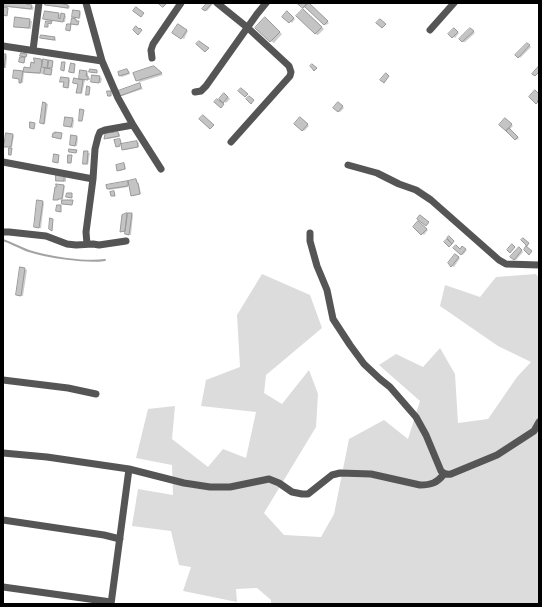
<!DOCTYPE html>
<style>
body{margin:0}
#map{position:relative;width:542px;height:607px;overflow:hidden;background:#fff;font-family:"Public Sans",sans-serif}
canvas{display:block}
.frame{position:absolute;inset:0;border:4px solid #000;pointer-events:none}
</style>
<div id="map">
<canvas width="542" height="607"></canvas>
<div class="frame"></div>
</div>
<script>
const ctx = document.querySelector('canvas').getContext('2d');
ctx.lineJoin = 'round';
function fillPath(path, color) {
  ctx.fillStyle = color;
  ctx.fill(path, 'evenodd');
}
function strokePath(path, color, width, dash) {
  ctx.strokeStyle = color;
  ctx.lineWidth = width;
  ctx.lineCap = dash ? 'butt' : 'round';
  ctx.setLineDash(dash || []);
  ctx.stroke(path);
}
const green = new Path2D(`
 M262,274L310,295L322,328L266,375L264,393L282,404L309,370L318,394L316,427L264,513L284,535L321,537L334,514L349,439L384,420L408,439L420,401L379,365L396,354L423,367L440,348L455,374L458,423L488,419L517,377L531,362L498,346L440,306L445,285L480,297L496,277L536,274L539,278V604H271V600L257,588L236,589L237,602L183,591L191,567L179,565L171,531L132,526L138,489L173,495L172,465L136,458L148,409L175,406L172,439L208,467L223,449L246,458L256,412L201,406L206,380L240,367L237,315Z`);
const shadow = new Path2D(`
 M5,3H26L27,5L34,7L33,10L7,7L5,6Z
 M46,3L68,5L70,6L69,9L47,5Z
 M208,3H214L207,11L205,10Z
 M299,3H309L329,23L326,25L324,24L306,7L305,8Z
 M303,10L306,12L324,29L318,35L315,34Z
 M79,12L81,13L80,19L73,17Z
 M59,14L61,16L64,15L66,16L65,22L44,19Z
 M289,14L295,19L292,23L284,17Z
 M16,19L32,21L31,29L17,27Z
 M266,19L282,34L274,43L271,41Z
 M178,25L188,31L184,39L174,33Z
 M456,30L459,33L455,38L450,34Z
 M472,30L475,33L465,42H463L461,39Z
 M41,38H54L56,39V41Z
 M529,45L531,47L520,58L519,57Z
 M3,55L7,56L6,68H3Z
 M41,59L44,61H48L50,62H53L51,75L43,73V74L27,73L24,71L23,83L20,82L22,72L24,73V68L31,69L35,64Z
 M157,69L163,75L140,82L137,80Z
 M127,70L129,71L130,74L122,77L120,76Z
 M81,71L88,73V77L90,78V80H85L82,94L77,92Z
 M93,76L102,78L101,83L93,82Z
 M68,79L70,80L69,88L64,87L65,82L61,81Z
 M140,85L141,86L143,89L122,96L120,95Z
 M226,95L230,99L226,103L220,99Z
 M44,103L48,104L45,124L41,123Z
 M340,104L344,108L340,112L338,111Z
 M72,119L74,120L73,128L65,126Z
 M301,119L309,126L304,131L302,130Z
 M507,121L513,126L510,129L519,138L517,140L501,125Z
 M118,133L120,134V137L107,139L105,138Z
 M13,135L14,136L12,147H7L5,146Z
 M76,137L78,138L77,146H73Z
 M137,142L139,143V147L125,150L123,149Z
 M85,152L90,153L88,165L84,163Z
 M124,164L125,165L126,169L120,171L118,170Z
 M64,176L66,177V182L59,181L57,180Z
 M135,180L137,181L138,184L139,185L141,194L134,196L132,195L130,186L125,183L127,182L130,184Z
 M124,184L128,187L109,190L108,189Z
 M63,186H65L63,199H59V200H56L55,199Z
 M42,202L44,203L41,228H36L35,227Z
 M132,214L133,215L131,235L126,234L127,232H123L121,231L126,215L129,216Z
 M420,224L428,230L424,235L414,227Z
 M463,248L467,250L463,255L462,254L461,250Z
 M521,250L523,252L516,260L514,259Z
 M456,255L460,258L454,267L452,266Z
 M21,268L27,270L23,296L19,295Z`);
const stream = new Path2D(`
 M3,240C12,243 20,248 29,251C47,257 86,263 105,260`);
const building = new Path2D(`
 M4,3H26V4L32,5L31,9L4,6Z
 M45,3H59L68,5V8L45,5Z
 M158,3H165L166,4L163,7Z
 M207,3H212L205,11L202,9Z
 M297,3H307L303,8Z
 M309,3L328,21L324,25L305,7Z
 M4,7L8,8L7,16L3,15Z
 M136,7L144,13L141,17L133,11Z
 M303,9L322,27L315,34L296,16Z
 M73,10L80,11L79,18L72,17Z
 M45,11L59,13L58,18L60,19L61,13L65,14L63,22L43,19Z
 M287,11L294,18L289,23L282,17Z
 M15,17L30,19L29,28L14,27Z
 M265,17L280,32L270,42L255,28Z
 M72,18L76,19V21H79L78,25L71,24Z
 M380,19L386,24L382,28L376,23Z
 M46,21H52L51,24L48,23V27H45Z
 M67,24H71L70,31L66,30Z
 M178,24L187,30L181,39L172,33Z
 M136,26L139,29L140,28L142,30L138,35L133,30Z
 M454,28L458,32L452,38L448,34Z
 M470,28L474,31L462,42L459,39Z
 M41,35L55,37L54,40L40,38Z
 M199,41L209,48L205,52L196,44Z
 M527,43L530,45L518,58L515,55Z
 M21,53L27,54L26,57L20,56Z
 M3,54H6L4,68H3Z
 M20,57H25L24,63L19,62Z
 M34,58L41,59L42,63L40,73L23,72L24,67L30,68L31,62L34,63Z
 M43,59L48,60L47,68L42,67Z
 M49,60L53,61L52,68H48Z
 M62,62H65L64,71L61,70Z
 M71,63L75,64L74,73L69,72Z
 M312,64L317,68L314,71L310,66Z
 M154,66L162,73L136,81L133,73Z
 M539,66V72L535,76L532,74Z
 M45,68L52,69L51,75L44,74Z
 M90,69L97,70V73L89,72Z
 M127,69L129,73L119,76L118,72Z
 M14,70L23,71L21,83H19V79L13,78Z
 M80,70L87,71L86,76H88V80L79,79Z
 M386,73L389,76L384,83L380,80Z
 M92,75L100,76L99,83L91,82Z
 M61,77L69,78L68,88L63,87L64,82H60Z
 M74,78L83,80L81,93H76L78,84L73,83Z
 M140,83L141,88L120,96L118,91Z
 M87,86L90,87L89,95H86Z
 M241,88L248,94L245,97L238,91Z
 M535,90L539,94V99L537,101L538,102L536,104L529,97Z
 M107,91H111V96H108Z
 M224,93L228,97L223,103L219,99Z
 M249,96L254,100L251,104L246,99Z
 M217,99L224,104L221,108L214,102Z
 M43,102L46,103L44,124L40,123Z
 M338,102L343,106L338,112L333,108Z
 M80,109L84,110L82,121H79Z
 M203,115L214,125L210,129L199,119Z
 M65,117L73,118L71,127L64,126Z
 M300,117L308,124L302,131L294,124Z
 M505,118L512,124L506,131L499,125Z
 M30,122L35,123L34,129L30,128Z
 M509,128L518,137L515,140L506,131Z
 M55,132L62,133L61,139L52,137L53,133H55Z
 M118,132L119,136L104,139L105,134Z
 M6,133L13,134L11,147H4Z
 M71,135L77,136L75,146L70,145Z
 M120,139L121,143L120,144V146L116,147L114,140Z
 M137,141L138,147L122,150L121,144Z
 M9,148H12L11,155H9Z
 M69,149L77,150L76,153L69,152Z
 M84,151H88L87,164H83Z
 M54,154L59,155L58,163L53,162Z
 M68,155H72L71,163H68Z
 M124,163L125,169L117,171L116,165Z
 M56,174L64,175V181H56Z
 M136,179L137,183H138L140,194L131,196L128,181Z
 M128,181V186L107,189L106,185Z
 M56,184L64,185L62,199H58V200H53L55,187H56Z
 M114,191L115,196H111L110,192Z
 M67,193H72V198L66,197Z
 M37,200L43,201L39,228L34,227Z
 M62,200H73L72,205L62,204Z
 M57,205H61V212L56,211Z
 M127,213L125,231L120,232L122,215Z
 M128,213H132L129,235L125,234Z
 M420,215L429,222L426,226L417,219Z
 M50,218L53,219L52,231L49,229Z
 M418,221L427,229L421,235L413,227Z
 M449,236L454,241L452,244L447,238Z
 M523,238L529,243L527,246L521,240Z
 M447,239L452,244L449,247L444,242Z
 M512,244L515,247L510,253L507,250Z
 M456,245L460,249L462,246L466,249L461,255L453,248Z
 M526,246L532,251L529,255L524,250Z
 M519,247L522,250L514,260L510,257Z
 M455,254L459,257L451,267L448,263Z
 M20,267L25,268L21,296L16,295Z`);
const minor = new Path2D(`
 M86,3L102,61L118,98L133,125L161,169
 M217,3L248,28L289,66L291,72L290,76L231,142
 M430,30L454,3
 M3,46L102,61
 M33,50L39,3
 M152,58L151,50L153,44L181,3
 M195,92L201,91L206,86L257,14L266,3
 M3,162L93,179
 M348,165L377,173L399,184L416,190L431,200L499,260L506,264L539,265
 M3,232H9L46,236L67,244L76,245L93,244L99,245L126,241
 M310,233V241L317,266L327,290L333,319L350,345L364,364L380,379L390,387L416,417L426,435L441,471C444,474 447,475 451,474L497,455L534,431L539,422
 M87,244L86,232L93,179L95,149L98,137L100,132L105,130L133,125
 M3,380L68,388L96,394
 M3,453L47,457L129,469L184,483L210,487H230L269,479L279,483L292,492L302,494H308L332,475L340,473L371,474L420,485C431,485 437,483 444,474
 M3,520L104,535L120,539
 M3,587L111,602
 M111,604L129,469`);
fillPath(green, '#dcdcdc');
fillPath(shadow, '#0003');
strokePath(stream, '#a3a3a3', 2);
fillPath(building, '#c4c4c4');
strokePath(building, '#999', 1);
strokePath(minor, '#555', 7);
</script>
